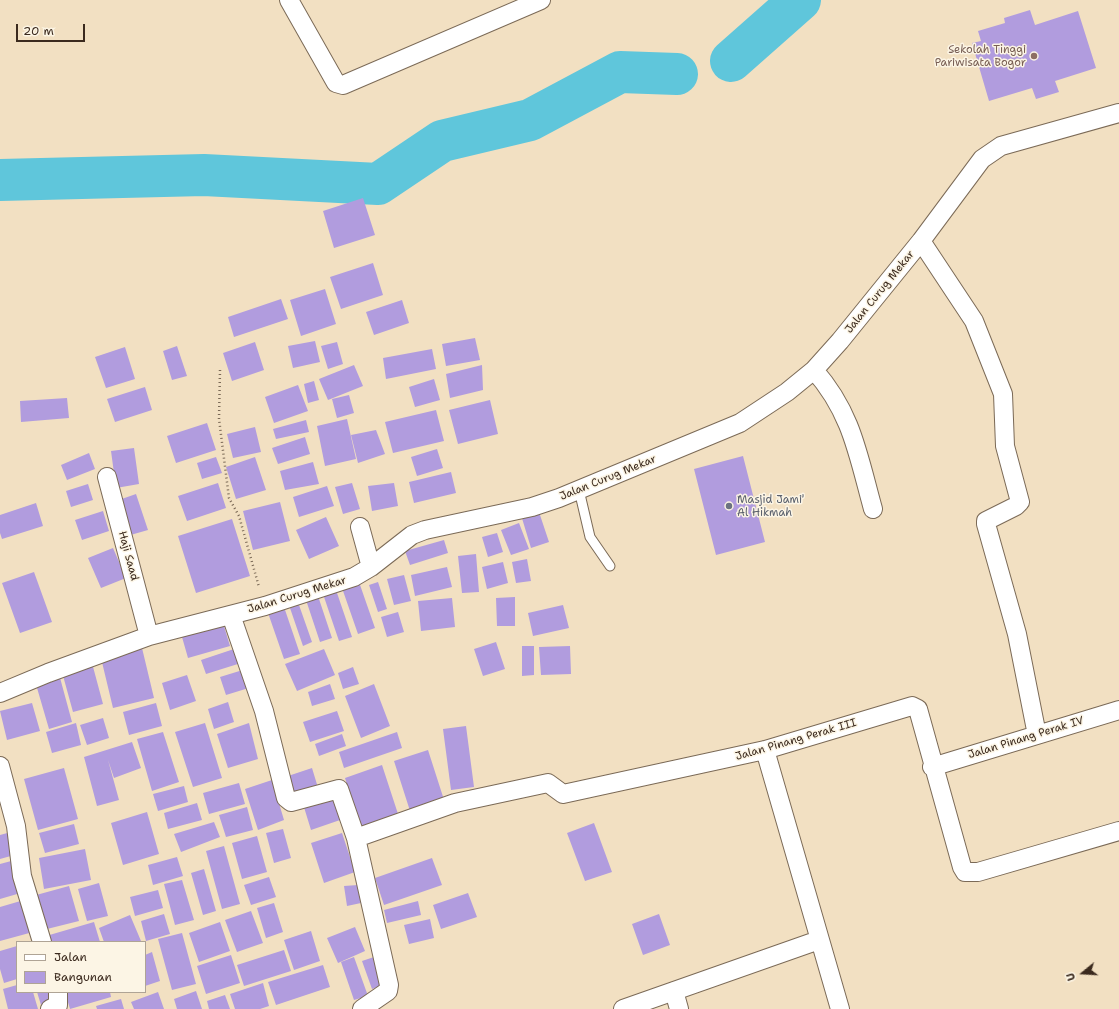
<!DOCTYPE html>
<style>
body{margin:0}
#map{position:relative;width:1119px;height:1009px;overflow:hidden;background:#f2e0c2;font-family:"Shantell Sans",sans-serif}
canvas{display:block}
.legend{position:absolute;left:16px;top:941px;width:130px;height:52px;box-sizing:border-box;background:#fcf5e5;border:1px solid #afa495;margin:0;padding:5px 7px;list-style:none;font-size:12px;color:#3b2a1e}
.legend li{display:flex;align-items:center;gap:8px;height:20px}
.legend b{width:20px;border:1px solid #afa495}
.north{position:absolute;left:1063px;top:953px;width:40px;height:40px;-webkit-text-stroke:3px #fcf5e5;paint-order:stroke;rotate:252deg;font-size:11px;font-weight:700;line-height:16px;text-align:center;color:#3b2a1e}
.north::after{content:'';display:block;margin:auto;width:14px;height:18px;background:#3b2a1e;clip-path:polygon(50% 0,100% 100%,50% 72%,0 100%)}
.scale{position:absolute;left:16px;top:24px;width:69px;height:18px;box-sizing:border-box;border:2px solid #3b2a1e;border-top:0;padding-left:5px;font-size:12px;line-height:14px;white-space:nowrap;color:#3b2a1e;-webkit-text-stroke:3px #fcf5e5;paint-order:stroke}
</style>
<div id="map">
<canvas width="1119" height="1009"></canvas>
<ul class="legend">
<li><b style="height:5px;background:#fff"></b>Jalan</li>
<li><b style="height:11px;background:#b19cde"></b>Bangunan</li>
</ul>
<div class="north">U</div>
<div class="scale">20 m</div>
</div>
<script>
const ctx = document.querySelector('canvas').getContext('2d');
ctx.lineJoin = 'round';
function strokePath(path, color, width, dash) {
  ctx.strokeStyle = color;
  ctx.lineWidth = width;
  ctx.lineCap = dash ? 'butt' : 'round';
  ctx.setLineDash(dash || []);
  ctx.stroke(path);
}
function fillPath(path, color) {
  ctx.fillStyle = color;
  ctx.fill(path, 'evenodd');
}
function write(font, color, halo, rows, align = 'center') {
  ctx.font = font + ' "Shantell Sans",sans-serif';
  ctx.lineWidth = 3;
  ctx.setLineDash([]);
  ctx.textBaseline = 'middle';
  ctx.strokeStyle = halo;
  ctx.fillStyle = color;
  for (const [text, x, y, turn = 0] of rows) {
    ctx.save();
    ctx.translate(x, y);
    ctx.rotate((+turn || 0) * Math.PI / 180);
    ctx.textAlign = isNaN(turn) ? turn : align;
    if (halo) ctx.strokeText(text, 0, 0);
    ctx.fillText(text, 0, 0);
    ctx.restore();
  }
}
const river = new Path2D(`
 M731,61L800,0
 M0,180L204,175L378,184L442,141L530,120L620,72L677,74`);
const building = new Path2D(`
 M1030,10L1035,25L1078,11L1096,68L1055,81L1059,92L1036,99L1032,88L989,101L972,43L981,41L978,31L1005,23L1004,18Z
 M363,198L375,235L334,248L323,211Z
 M373,263L383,295L341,309L330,277Z
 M325,289L336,324L301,336L290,300Z
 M281,299L288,319L234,337L228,317Z
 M402,300L409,323L374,335L366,312Z
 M475,338L480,360L446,366L442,344Z
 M315,341L320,362L293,368L288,346Z
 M255,342L264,370L232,381L223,353Z
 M337,342L343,364L328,369L321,346Z
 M177,346L187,376L172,380L163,351Z
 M125,347L135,379L106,388L95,357Z
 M432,349L436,369L386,379L383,358Z
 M354,365L363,386L328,400L319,379Z
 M482,365L483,390L450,398L446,374Z
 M434,379L440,400L415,407L409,387Z
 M314,381L319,400L308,403L304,384Z
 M298,385L308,411L274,423L265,397Z
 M145,387L152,410L115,422L107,399Z
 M349,395L354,413L337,418L332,399Z
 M67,398L69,418L21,422L20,401Z
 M490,400L498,434L458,444L449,410Z
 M436,410L444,441L393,453L385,422Z
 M347,419L356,459L325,466L317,426Z
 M306,420L309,432L276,439L273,429Z
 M207,423L216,450L176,463L167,436Z
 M255,427L261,452L233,458L227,434Z
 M376,430L385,454L358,463L351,435Z
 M305,437L310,454L278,464L272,448Z
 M134,448L139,484L116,488L111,451Z
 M437,449L443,468L417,476L411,457Z
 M89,453L95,469L67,480L61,465Z
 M743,456L765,542L716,555L694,469Z
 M216,457L222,473L202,479L197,463Z
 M255,457L266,490L236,499L226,467Z
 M313,462L319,484L285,490L280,471Z
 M451,472L456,493L414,503L409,482Z
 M218,483L226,508L187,521L178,496Z
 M352,483L360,509L343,514L335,487Z
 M394,483L398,506L372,511L368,486Z
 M88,484L93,500L71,507L66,491Z
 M327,486L334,506L299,517L293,497Z
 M136,494L148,530L127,536L116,501Z
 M280,502L290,541L253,550L243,511Z
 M36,503L43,526L2,539L0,533V515Z
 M538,509L549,542L531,548L521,515Z
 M103,511L109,531L82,540L75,520Z
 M326,517L339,546L309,559L296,530Z
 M232,519L250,576L196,593L178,536Z
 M519,523L529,549L511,555L501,530Z
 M497,533L503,552L488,557L482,537Z
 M444,540L448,553L410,565L405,551Z
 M113,548L126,578L101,588L88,558Z
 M476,554L479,592L462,593L458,556Z
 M527,559L531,581L516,583L512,562Z
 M503,562L508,583L487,589L482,567Z
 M447,567L452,587L415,596L411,575Z
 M34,572L52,622L20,633L2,583Z
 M404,575L411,601L394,605L387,579Z
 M359,582L375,628L358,634L342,588Z
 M378,582L387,609L378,612L369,585Z
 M336,590L352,637L339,641L323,594Z
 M317,593L332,638L320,642L305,597Z
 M515,597V626H497L496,598Z
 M452,598L455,627L421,631L418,601Z
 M283,604L300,654L284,659L267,610Z
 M299,605L312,642L303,646L290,608Z
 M563,605L569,628L533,636L528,613Z
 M398,612L404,632L387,637L381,617Z
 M224,626L230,646L188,658L182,637Z
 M496,642L505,669L483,676L474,649Z
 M522,646H534V675L522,676Z
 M570,646L571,674L541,675L539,647Z
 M142,648L154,698L113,708L101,658Z
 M237,648L241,663L206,674L201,660Z
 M324,649L335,675L297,691L285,664Z
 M92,663L103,704L73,712L62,672Z
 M353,667L359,684L343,689L338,673Z
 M246,669L252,687L226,695L220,677Z
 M59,674L72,722L49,729L35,681Z
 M187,675L196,701L170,710L162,683Z
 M330,684L335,699L312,706L308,692Z
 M374,684L390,726L361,738L345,696Z
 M228,702L234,722L214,729L208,709Z
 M32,703L40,731L7,740L0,711Z
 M156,703L162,726L129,735L123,712Z
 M337,711L344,731L310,742L303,722Z
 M103,718L109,738L87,745L80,725Z
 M76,723L81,745L52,753L46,732Z
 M205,723L222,778L193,787L175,732Z
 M249,723L258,759L228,768L217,734Z
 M466,726L474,787L451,790L443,729Z
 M163,732L179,782L152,791L137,739Z
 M397,732L402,748L344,768L339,752Z
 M342,734L346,746L319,756L315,744Z
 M132,742L141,768L114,778L108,760L119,800L97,806L84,757Z
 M428,750L445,803L411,814L394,761Z
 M382,765L399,817L361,829L345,778Z
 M64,768L78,819L38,830L24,779Z
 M312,768L319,791L293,800L285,777Z
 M272,780L284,820L258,830L245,789Z
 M239,783L245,804L209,814L203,793Z
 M184,786L188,802L158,811L153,794Z
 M335,794L343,819L311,830L303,804Z
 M197,803L202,820L168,829L164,813Z
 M247,807L253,830L226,837L219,815Z
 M147,812L159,854L123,865L111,823Z
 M214,822L220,837L181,852L174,834Z
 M594,823L612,872L585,881L567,833Z
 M74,824L79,844L45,853L39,833Z
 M283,829L291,858L274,863L266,833Z
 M11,832L18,854L0,859V835Z
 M342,833L355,872L324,883L311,843Z
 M257,836L267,872L242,879L232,843Z
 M224,846L240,904L222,909L206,851Z
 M85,849L91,880L44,889L39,858Z
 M177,857L183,876L153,885L148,865Z
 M432,858L442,885L384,905L375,878Z
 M15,860L24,892L0,899V864Z
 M204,869L216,911L203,915L191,873Z
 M269,877L276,897L251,905L244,885Z
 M182,880L194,920L175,925L164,884Z
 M99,883L108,916L87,921L78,889Z
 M358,885L361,903L347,906L344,886Z
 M69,886L79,921L39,931L29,897Z
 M158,890L163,908L135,916L130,897Z
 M468,893L477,917L441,929L433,905Z
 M24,900L33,932L0,941V907Z
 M418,901L421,915L387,923L384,910Z
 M274,903L283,932L266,938L257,908Z
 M251,911L263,943L237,952L225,920Z
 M164,914L170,934L146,941L141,921Z
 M659,914L670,945L643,955L632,924Z
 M130,915L141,941L104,942L99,928Z
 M430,919L434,938L409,944L404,925Z
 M94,922L100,942H48L46,936Z
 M220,922L230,951L199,962L189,933Z
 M355,927L365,951L338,963L327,938Z
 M311,931L320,961L294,970L284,940Z
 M182,933L196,984L172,990L158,939Z
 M17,946V979L4,983L0,969V951Z
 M284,950L291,971L244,986L237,965Z
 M152,952L160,981L145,986V955Z
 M231,955L240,983L206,994L197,966Z
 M354,957L368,996L354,1000L341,962Z
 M374,957L383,985L372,989L362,961Z
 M323,965L330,987L276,1005L268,982Z
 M263,983L269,1006L260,1009H235L230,994Z
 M17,985V992H33L38,1009H8L3,989Z
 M196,991L202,1009H177L174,999Z
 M37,992H52L55,1002L41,1005Z
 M65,992H110L111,997L70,1009Z
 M158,992L164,1009H134L131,1002Z
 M225,995L230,1009H209L207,1001Z
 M121,999L124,1009H97L96,1006Z`);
const path = new Path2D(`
 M220,370L219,419L229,498L239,516L259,587`);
const service = new Path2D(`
 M579,490L590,537L610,566`);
const minor = new Path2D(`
 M289,0L336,83L343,85L541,0
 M921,241L974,321L1003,394L1005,446L1020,502L1016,506L986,521V524L1017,634L1037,735
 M814,370C852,413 858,455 873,509
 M107,477L149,636
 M360,527L371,567
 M231,615L264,711L286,798L291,802L339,789L356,838L389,985L388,991L362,1009
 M0,693L48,673L149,636L265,606L354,577L371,567L412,535L425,530L532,507L559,498L740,423L787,392L814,370L840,341L921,241L982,159L1001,146L1119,113
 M765,750L840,1009
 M0,766L16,826L22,876L42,942
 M932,767L1119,710
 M356,838L455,803L548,783L563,794L765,750L912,706L918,709L962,867L965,872H978L1119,831
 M674,991L679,1009
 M50,1009L58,1005V992
 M623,1009L819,940`);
const markers = [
 [1034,56,4,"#8d6e63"],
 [729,506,4,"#6b7280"]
];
const educationNames = [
 ["Sekolah Tinggi",1026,50],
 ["Pariwisata Bogor",1026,63]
];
const streetNames = [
 ["Jalan Curug Mekar",880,292,-51],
 ["Jalan Curug Mekar",608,478,-22],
 ["Haji Saad",128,556,75],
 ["Jalan Curug Mekar",297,595,-17],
 ["Jalan Pinang Perak IV",1026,738,-17],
 ["Jalan Pinang Perak III",796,740,-16]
];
const worshipNames = [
 ["Masjid Jami'",737,500],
 ["Al Hikmah",737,513]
];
strokePath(river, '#5fc6db', 42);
fillPath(building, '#b19cde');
strokePath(service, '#7b6a57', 11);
strokePath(minor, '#7b6a57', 20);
strokePath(path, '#7b6a57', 2.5, [1, 3]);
strokePath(service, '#fff', 9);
strokePath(minor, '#fff', 18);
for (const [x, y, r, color] of markers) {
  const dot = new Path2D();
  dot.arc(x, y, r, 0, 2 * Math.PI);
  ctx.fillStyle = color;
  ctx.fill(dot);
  strokePath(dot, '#fcf5e5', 1.5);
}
write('11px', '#785e54', '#fcf5e5', educationNames, 'right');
write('11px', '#3b2a1e', '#fcf5e5', streetNames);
write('11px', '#5b616d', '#fcf5e5', worshipNames, 'left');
</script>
